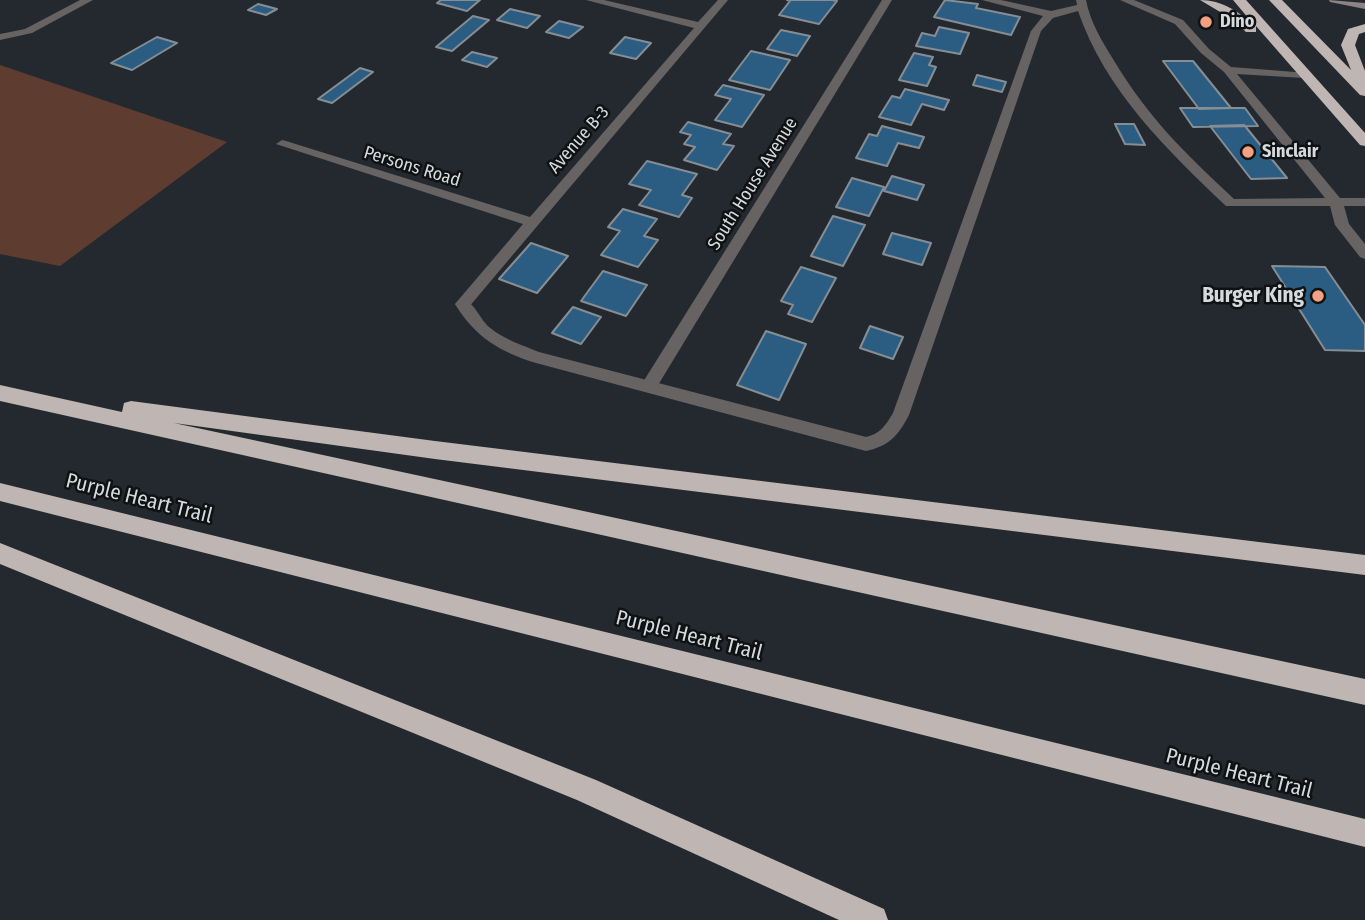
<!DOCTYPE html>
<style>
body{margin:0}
canvas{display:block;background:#23292e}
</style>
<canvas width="1365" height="920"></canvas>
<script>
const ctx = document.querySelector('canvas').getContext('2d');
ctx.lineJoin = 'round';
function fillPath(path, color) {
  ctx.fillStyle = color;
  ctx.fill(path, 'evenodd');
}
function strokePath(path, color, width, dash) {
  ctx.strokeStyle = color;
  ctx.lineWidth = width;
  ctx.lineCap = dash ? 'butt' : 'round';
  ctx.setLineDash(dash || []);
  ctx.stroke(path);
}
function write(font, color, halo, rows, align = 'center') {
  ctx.font = font + ' "Fira Sans Condensed",sans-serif';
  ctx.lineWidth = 5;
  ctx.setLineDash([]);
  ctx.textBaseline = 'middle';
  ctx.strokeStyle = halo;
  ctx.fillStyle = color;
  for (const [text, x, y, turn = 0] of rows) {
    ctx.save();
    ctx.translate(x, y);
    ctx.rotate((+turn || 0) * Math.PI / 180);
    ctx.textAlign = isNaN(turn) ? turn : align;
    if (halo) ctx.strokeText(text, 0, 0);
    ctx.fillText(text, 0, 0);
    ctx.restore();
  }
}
const green = new Path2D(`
 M0,65L227,142L60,266L0,254Z`);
const building = new Path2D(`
 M441,0H480L467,11L437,3Z
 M787,0H832L837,1L819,24L779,15L790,1Z
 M945,0L978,4L976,8L1020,17L1011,35L934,17Z
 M258,4L277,9L266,15L248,10Z
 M510,9L540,16L527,28L497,20Z
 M473,16L489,20L452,51L436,47Z
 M559,21L583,27L569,38L546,32Z
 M939,27L969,33L960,54L916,46L922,33L935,36Z
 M781,30L810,36L797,56L767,49Z
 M157,37L177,43L132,70L111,63Z
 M625,37L651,43L636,59L610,53Z
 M751,51L790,60L770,90L729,80Z
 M472,52L497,58L487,67L462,60Z
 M914,53L933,57L929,65L936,67L927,86L899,80Z
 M1163,61H1193L1231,108L1199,109Z
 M360,68L373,72L332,103L318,99Z
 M977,75L1006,82L1002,92L973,85Z
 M723,85L764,95L742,127L715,120L731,99L715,95Z
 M905,89L949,100L944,110L922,104L911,125L879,117L892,96L900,98Z
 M1180,108H1245L1258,126L1193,127Z
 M688,122L731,134L723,144L734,146L717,170L684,160L695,147L684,144L691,135L680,132Z
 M1115,124H1134L1145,145L1125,144Z
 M1244,125L1245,126L1287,178L1251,179L1210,126Z
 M882,126L924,137L919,148L898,143L887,166L856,158L869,134L877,136Z
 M647,161L697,174L682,195L692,198L679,217L639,205L651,190L629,184Z
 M892,176L924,185L917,200L884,191Z
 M852,178L884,187L869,216L836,207Z
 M623,209L657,219L644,236L658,240L638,267L601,255L620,231L608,227Z
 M833,216L865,225L843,266L811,256Z
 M892,233L931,243L922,265L883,254Z
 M531,243L568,256L537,293L499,279Z
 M1272,266L1325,267L1365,325V351L1325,350Z
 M801,267L836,278L812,322L788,314L793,305L781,301Z
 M603,271L647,285L626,316L581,301Z
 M573,307L601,317L581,344L552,333Z
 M870,326L903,337L893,359L860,348Z
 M766,331L806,344L779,400L737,385Z`);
const lane = new Path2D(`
 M982,0H1001L1051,11L1077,5L1076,0H1086C1090,22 1102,41 1113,59C1149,119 1184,152 1234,199L1325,198L1224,72L1201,53L1175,24L1120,0H1134L1183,20L1209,49L1231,67L1308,73L1310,75L1304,78L1237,74L1340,198H1365V206H1344L1349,224L1365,244V259L1360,257L1335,225L1330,206H1226C1167,150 1105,90 1078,11L1053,18L1041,31L909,415C898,436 889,446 866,451L536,363C500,352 475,337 455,304L463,299C474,302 480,319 489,327C503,339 522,345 539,352L866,437C880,434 886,425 893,413L1031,31L1043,16Z`);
const street = new Path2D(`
 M80,0H93L32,33L0,40V34L25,29Z
 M586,0H604L698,22L718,0H728L468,308H458L455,304L523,224L276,144L282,140L286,141L530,217L694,28Z
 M882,0H892L655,390H643L641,386L643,382Z`);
const secondary = new Path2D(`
 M1329,0L1365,3V9L1330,2Z`);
const highway = new Path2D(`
 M1200,0C1222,0 1239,12 1255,26L1233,0H1246L1365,133V146L1360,145L1256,26V32H1246L1232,19Z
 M1269,0H1282L1351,70L1341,45L1348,29L1365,24V32L1359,34L1355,45L1365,71V96L1360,95Z
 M0,385L122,412L124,403L131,401L435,441L1365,555V575L435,459L174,423L1365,679V705L0,401Z
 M0,483L1365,819V847L0,501Z
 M0,543L596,780L884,909L888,920H839L577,800L0,564Z`);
const markers = [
 [1206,22,7,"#f2a081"],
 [1248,152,7,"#f2a081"],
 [1318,296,7,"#f2a081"]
];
const farPoinames = [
 ["Dino",1220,22],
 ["Sinclair",1262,152]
];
const farStreetnames = [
 ["Avenue B-3",579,140,-49],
 ["Persons Road",412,167,17],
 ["South House Avenue",753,184,-58]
];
const poiNames = [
 ["Burger King",1304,296]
];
const streetNames = [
 ["Purple Heart Trail",139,499,14],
 ["Purple Heart Trail",689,636,14],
 ["Purple Heart Trail",1239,774,14]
];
fillPath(green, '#5e3d30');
fillPath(building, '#2b5d83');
strokePath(building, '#868d93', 2);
fillPath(lane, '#676362');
fillPath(street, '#676362');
fillPath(secondary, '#8b8482');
fillPath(highway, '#bfb5b2');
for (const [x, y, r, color] of markers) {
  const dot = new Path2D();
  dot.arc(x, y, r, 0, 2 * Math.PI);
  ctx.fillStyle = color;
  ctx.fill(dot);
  strokePath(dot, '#0f1113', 2.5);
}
write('bold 18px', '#d6dadd', '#0f1113', farPoinames, 'left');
write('18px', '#d6dadd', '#0f1113', farStreetnames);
write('bold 21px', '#d6dadd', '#0f1113', poiNames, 'right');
write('21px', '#d6dadd', '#0f1113', streetNames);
</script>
